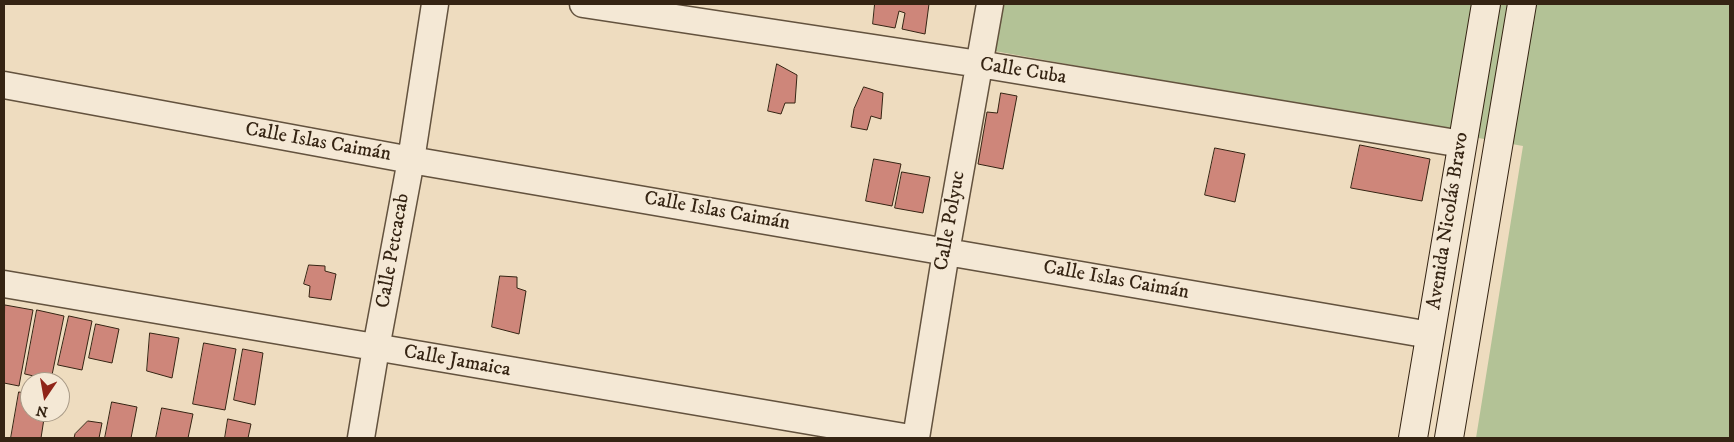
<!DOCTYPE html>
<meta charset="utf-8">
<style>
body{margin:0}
#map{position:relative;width:1734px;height:442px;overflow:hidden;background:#eedcbf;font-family:"IM FELL DW Pica",serif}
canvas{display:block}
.frame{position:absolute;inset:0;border:5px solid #352413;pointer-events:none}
.north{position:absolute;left:20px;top:372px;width:50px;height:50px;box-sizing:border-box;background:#f4e8d5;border:1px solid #a89a87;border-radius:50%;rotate:192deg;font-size:14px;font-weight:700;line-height:20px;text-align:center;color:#352413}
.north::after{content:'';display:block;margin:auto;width:18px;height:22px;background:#8f2418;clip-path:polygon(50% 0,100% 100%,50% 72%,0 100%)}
</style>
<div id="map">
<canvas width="1734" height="442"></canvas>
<div class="frame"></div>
<div class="north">N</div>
</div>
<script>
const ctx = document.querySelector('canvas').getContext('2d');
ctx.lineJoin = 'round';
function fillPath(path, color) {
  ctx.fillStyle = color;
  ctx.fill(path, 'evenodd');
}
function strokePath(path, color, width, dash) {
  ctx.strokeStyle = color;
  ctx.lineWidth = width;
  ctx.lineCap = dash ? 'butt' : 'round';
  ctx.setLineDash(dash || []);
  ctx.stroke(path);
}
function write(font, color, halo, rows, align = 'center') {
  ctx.font = font + ' "IM FELL DW Pica",serif';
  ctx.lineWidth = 4;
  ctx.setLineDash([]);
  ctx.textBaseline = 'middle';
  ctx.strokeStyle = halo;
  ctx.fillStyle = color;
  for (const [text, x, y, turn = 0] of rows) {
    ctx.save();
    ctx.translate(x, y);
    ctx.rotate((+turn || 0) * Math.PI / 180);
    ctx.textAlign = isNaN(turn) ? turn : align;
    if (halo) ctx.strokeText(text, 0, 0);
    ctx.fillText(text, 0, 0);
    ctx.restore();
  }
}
const green = new Path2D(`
 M988,4H1730V438H1476L1523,146L983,49Z`);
const building = new Path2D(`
 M875,4H929L925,34L902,29L905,13L899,11L895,28L873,24Z
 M777,64L797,75L795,103H785L781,114L768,111Z
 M864,87L883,93L881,119L871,116L867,130L851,127L854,109Z
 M1001,93L1017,96L1003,169L978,164L987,112L997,113Z
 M1360,145L1430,159L1422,201L1351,188Z
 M1215,148L1245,154L1235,202L1205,195Z
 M874,159L901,164L892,206L866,201Z
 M902,172L930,177L923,213L895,208Z
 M309,265L325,266V271L336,274L331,300L309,297L310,286L304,284Z
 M500,276L517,277V288L526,291L519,334L492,327Z
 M5,305L33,310L19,386L4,383Z
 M37,310L64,316L51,380L25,374Z
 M69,316L92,321L82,370L58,365Z
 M96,324L119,329L112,363L89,358Z
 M150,333L179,338L172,378L147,371Z
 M204,343L236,349L225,410L193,404Z
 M243,349L263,353L255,405L234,400Z
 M19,392L30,394V412H45L41,438H11Z
 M112,402L137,407L131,438H105Z
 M162,408L193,414L188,438H156Z
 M228,419L251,424L248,438H225Z
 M88,421L102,423L99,438H74L75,434Z`);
const minor = new Path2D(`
 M583,4L979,64L1462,144
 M4,85L411,160L1430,335
 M4,284L910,438
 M361,438L376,348L411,160L435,4
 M916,438L946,252L990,4`);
const secondary = new Path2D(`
 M1413,438L1486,4
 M1449,438L1522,4`);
const streetNames = [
 ["Calle Cuba",1023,72,9],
 ["Calle Islas Caimán",318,143,10],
 ["Calle Islas Caimán",717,212,10],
 ["Calle Polyuc",951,221,-80],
 ["Avenida Nicolás Bravo",1449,221,-81],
 ["Calle Petcacab",394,251,-80],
 ["Calle Islas Caimán",1116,281,10],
 ["Calle Jamaica",457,362,10]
];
fillPath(green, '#b3c296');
fillPath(building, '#ce867a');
strokePath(building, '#352413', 1);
strokePath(minor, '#63523e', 29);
strokePath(secondary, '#352413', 30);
strokePath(minor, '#f4e8d5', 26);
strokePath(secondary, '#f4e8d5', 28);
write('20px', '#352413', '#f4e8d5', streetNames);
</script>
